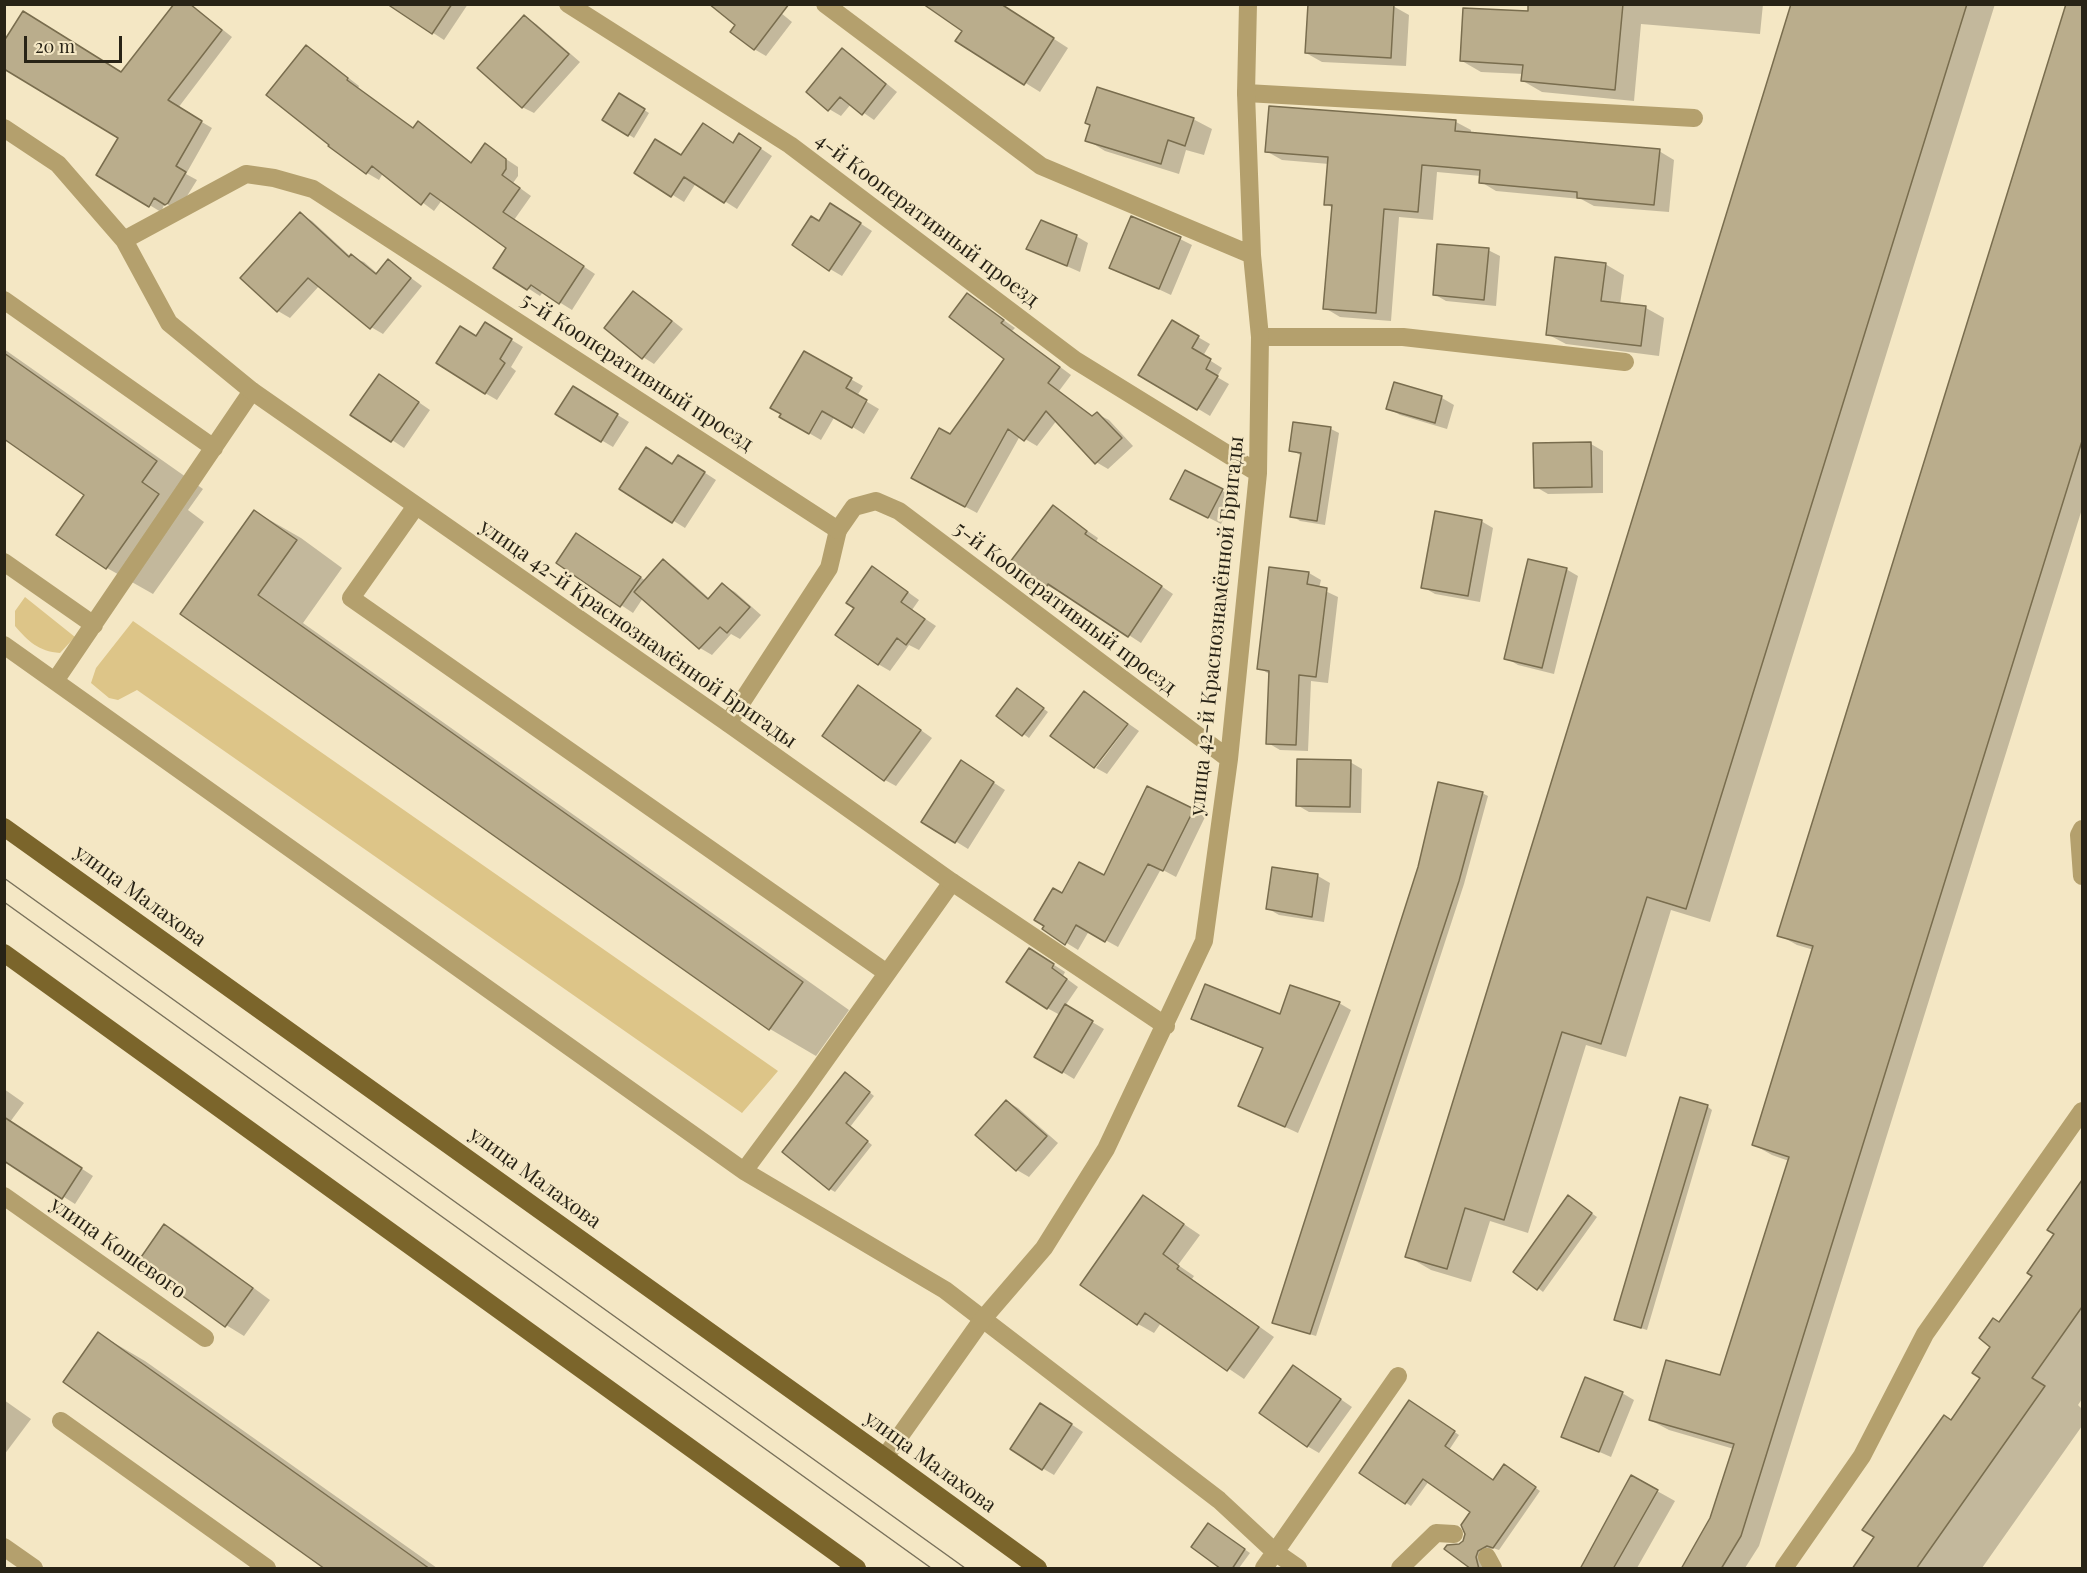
<!DOCTYPE html>
<meta charset="utf-8">
<style>
body{margin:0}
#map{position:relative;width:2087px;height:1573px;overflow:hidden;background:#f4e7c4;font-family:"Playfair Display",serif}
canvas{display:block}
.frame{position:absolute;inset:0;border:6px solid #282316;pointer-events:none}
.scale{position:absolute;left:24px;top:36px;width:98px;height:27px;box-sizing:border-box;border:3px solid #282316;border-top:0;padding-left:8px;font-size:18px;line-height:21px;white-space:nowrap;color:#282316;-webkit-text-stroke:4px #f4e7c4;paint-order:stroke}
</style>
<div id="map">
<canvas width="2087" height="1573"></canvas>
<div class="frame"></div>
<div class="scale">20 m</div>
</div>
<script>
const ctx = document.querySelector('canvas').getContext('2d');
ctx.lineJoin = 'round';
function fillPath(path, color) {
  ctx.fillStyle = color;
  ctx.fill(path, 'evenodd');
}
function strokePath(path, color, width, dash) {
  ctx.strokeStyle = color;
  ctx.lineWidth = width;
  ctx.lineCap = dash ? 'butt' : 'round';
  ctx.setLineDash(dash || []);
  ctx.stroke(path);
}
function write(font, color, halo, rows, align = 'center') {
  ctx.font = font + ' "Playfair Display",serif';
  ctx.lineWidth = 5;
  ctx.setLineDash([]);
  ctx.textBaseline = 'middle';
  ctx.strokeStyle = halo;
  ctx.fillStyle = color;
  for (const [text, x, y, turn = 0] of rows) {
    ctx.save();
    ctx.translate(x, y);
    ctx.rotate((+turn || 0) * Math.PI / 180);
    ctx.textAlign = isNaN(turn) ? turn : align;
    if (halo) ctx.strokeText(text, 0, 0);
    ctx.fillText(text, 0, 0);
    ctx.restore();
  }
}
const green = new Path2D(`
 M25,597L75,637L60,653C38,651 29,642 15,626V611Z
 M133,621L778,1071L742,1113L137,690L118,700L109,698L91,683L96,668Z`);
const shadow = new Path2D(`
 M190,4L232,37L178,108L212,128L186,174L197,180L179,209L178,210L165,203L161,212L98,174L120,138L122,74Z
 M389,4H468L444,40Z
 M770,4L792,22L766,56L754,49L738,25Z
 M1000,4L1068,48L1040,92L958,41L964,30Z
 M1530,4H1763L1760,34L1641,24L1634,101L1542,92L1523,81L1524,74L1481,72L1462,61L1529,13Z
 M1792,4H1995L1710,922L1671,910L1626,1057L1586,1045L1528,1233L1490,1221L1471,1282L1431,1270L1407,1256Z
 M2068,4H2082V509L1759,1546L1745,1568H1683L1712,1518L1734,1449L1669,1430L1650,1420L1721,1377L1789,1161L1772,1155L1754,1145L1814,950L1797,945L1779,935Z
 M1393,6L1409,15L1406,66L1322,62L1306,53Z
 M524,17L536,24L580,62L534,113L522,107Z
 M306,47L318,54L359,86L358,88L414,129L418,123L430,130L472,163L485,145L518,167V176L513,183L531,196L514,220L595,274L572,310L543,292L540,296L495,267L508,248L442,200L434,211L383,173L379,180L367,173Z
 M842,50L854,57L897,92L874,120L851,104L841,116L829,109Z
 M620,95L649,113L634,138L605,119Z
 M1193,119L1212,129L1204,155L1186,150L1179,174L1105,151L1087,140Z
 M1456,122L1471,130V134L1659,151L1674,160L1669,212L1594,206L1581,199L1496,191L1481,182V176L1437,172L1433,220L1399,217L1391,321L1340,317L1325,308L1333,208L1326,204L1329,164L1282,160L1266,151Z
 M751,142L772,156L737,209L696,183L684,202L636,172L682,157L733,144Z
 M843,212L872,231L842,276L830,269L819,223Z
 M300,214L312,221L351,257L364,262L378,274L388,261L422,286L383,334L371,327L320,285L290,318L278,311L242,278Z
 M1076,236L1088,243L1080,272L1028,249Z
 M1180,239L1192,245L1171,295L1111,267Z
 M1488,250L1500,256L1496,306L1446,301L1434,294Z
 M1605,264L1624,275L1620,305L1646,308L1664,318L1659,356L1566,344L1547,334Z
 M633,292L645,299L683,329L654,364L643,357Z
 M968,295L1015,328L1012,331L1071,375L1059,391L1094,417L1097,414L1109,420L1133,446L1108,469L1096,462L1057,420L1037,446L1020,436L977,513L925,485L950,436L1006,359Z
 M1172,322L1210,344L1203,356L1222,368L1217,377L1229,384L1210,416L1140,374Z
 M497,331L523,347L511,367L516,371L497,400L485,393L477,338Z
 M4,349L203,489L188,510L204,522L153,594L107,568L86,495L4,437Z
 M804,353L863,386L857,396L879,409L864,434L835,416L821,440L781,417Z
 M391,383L430,410L404,448L353,414Z
 M1395,384L1442,398L1454,405L1447,429L1400,415L1388,408Z
 M585,395L629,422L613,447L557,414Z
 M1294,424L1331,429L1339,433L1325,525L1300,521L1292,516L1302,456L1291,450Z
 M1591,444L1603,451V493L1548,494L1536,487Z
 M690,463L716,480L685,528L621,488L673,465Z
 M1186,472L1234,497L1221,524L1184,505Z
 M1053,507L1098,538L1096,542L1173,594L1141,643L1060,590L1059,592L1032,577Z
 M254,511L301,538L342,568L303,623L849,1010L816,1056L770,1029L182,613Z
 M1481,521L1493,528L1480,602L1435,594L1423,587Z
 M589,542L646,581L663,561L675,568L710,599L723,585L735,592L761,615L740,639L731,634L712,655L700,648L643,598L633,613L558,563Z
 M1566,569L1578,576L1554,674L1518,665L1506,658Z
 M1309,573L1321,580L1319,588L1338,597L1328,683L1311,681L1308,751L1280,750L1268,743L1271,675L1259,668Z
 M884,575L919,600L912,610L936,626L919,650L909,645L890,671L878,664Z
 M1023,693L1048,712L1029,738L998,716Z
 M870,694L932,738L896,786L885,780Z
 M1129,724L1139,731L1107,774L1096,768Z
 M1350,762L1362,769L1361,813L1309,812L1297,805Z
 M973,769L1005,790L968,849L923,821Z
 M1482,793L1488,796L1464,884L1316,1336L1279,1325Z
 M1193,810L1205,817L1176,877L1161,869L1118,947L1089,931L1078,950L1044,929L1063,895L1105,878Z
 M1274,869L1318,876L1330,883L1324,922L1279,915L1267,908Z
 M1042,957L1065,972L1063,976L1078,987L1065,1006L1104,1029L1074,1079L1036,1056L1060,1015L1047,1008Z
 M1339,1003L1351,1010L1298,1133L1240,1106L1264,1049L1204,1025L1192,1018L1281,1016Z
 M851,1077L874,1096L850,1127L872,1145L835,1192L830,1189Z
 M4,1089L24,1103L10,1122L93,1176L75,1204L4,1159Z
 M1006,1101L1018,1108L1058,1143L1029,1177L1017,1170Z
 M1707,1106L1712,1110L1647,1330L1621,1322Z
 M2082,1183V1399L2078,1405L2082,1409V1426L1982,1568H1853L1982,1378L2000,1324L2034,1276Z
 M1144,1197L1200,1235L1178,1265L1194,1276L1192,1279L1274,1337L1244,1379L1161,1323L1154,1333L1138,1324Z
 M1573,1200L1597,1217L1543,1292L1538,1288Z
 M165,1226L183,1236L270,1300L244,1336L226,1325Z
 M99,1334L145,1361L437,1568H328Z
 M1294,1367L1352,1407L1319,1453L1307,1446Z
 M1622,1393L1634,1400L1611,1457L1563,1436Z
 M4,1400L31,1419L4,1455Z
 M1415,1405L1459,1435L1449,1450L1494,1481L1510,1469L1540,1491L1499,1550L1493,1548L1483,1553L1484,1568H1473L1459,1546L1464,1541L1472,1511L1429,1481L1411,1506L1361,1473Z
 M1053,1412L1083,1432L1054,1475L1042,1468Z
 M1632,1477L1675,1501L1637,1568H1582Z
 M1214,1528L1250,1553L1239,1568H1223Z`);
const building = new Path2D(`
 M174,4H190L222,30L168,100L202,121L176,166L186,172L168,203L165,205L154,198L149,207L96,175L118,138L4,69V41L23,11L121,72Z
 M387,4H452L432,34Z
 M709,4H789L754,50L730,32L735,25Z
 M923,4H1001L1054,38L1024,85L955,41L962,31Z
 M1308,4H1394L1391,58L1305,53Z
 M1528,4H1623L1615,90L1521,81L1523,65L1460,61L1463,8L1528,11Z
 M1791,4H1967L1686,909L1647,897L1601,1044L1562,1032L1504,1220L1465,1208L1447,1269L1405,1257Z
 M2066,4H2082V441L1741,1536L1721,1569H1681L1710,1518L1734,1444L1649,1420L1666,1360L1720,1375L1789,1157L1752,1145L1813,946L1777,936Z
 M524,15L569,54L522,108L477,68Z
 M306,45L348,78L347,80L413,128L418,121L471,163L485,143L506,159V169L502,175L520,188L503,212L584,266L559,304L531,285L527,290L493,268L506,248L430,193L421,205L372,166L366,174L328,146L329,145L266,95Z
 M842,48L886,84L862,115L840,97L828,111L806,92Z
 M1097,87L1194,118L1185,146L1168,140L1161,164L1085,141L1090,125L1085,123Z
 M619,93L645,109L628,136L602,120Z
 M1269,106L1456,120L1455,131L1660,149L1654,205L1577,198V192L1479,183L1480,170L1422,165L1418,212L1384,209L1376,313L1323,309L1332,205H1324L1328,157L1265,152Z
 M703,123L733,143L739,133L761,148L724,203L684,177L671,197L634,173L655,139L681,155Z
 M830,203L861,223L829,271L792,245L811,216L819,221Z
 M300,212L349,257L351,254L376,274L388,259L411,278L370,329L308,278L277,312L240,278Z
 M1131,216L1181,237L1159,289L1109,268Z
 M1041,220L1077,235L1067,266L1026,249Z
 M1437,244L1489,248L1484,300L1433,295Z
 M1555,257L1606,263L1601,301L1646,306L1641,346L1546,335Z
 M633,291L672,321L642,359L604,328Z
 M967,293L1004,320L1001,323L1060,367L1048,383L1092,416L1097,412L1122,438L1095,464L1046,411L1024,441L1008,429L965,507L911,478L939,428L950,434L1004,359L949,317Z
 M1172,320L1199,336L1192,348L1211,359L1206,369L1218,376L1197,410L1138,375Z
 M485,322L512,339L500,359L505,363L485,394L436,363L460,326L476,336Z
 M804,351L852,378L846,388L867,400L852,428L822,411L809,434L779,417L781,414L770,408Z
 M4,353L157,461L142,482L159,494L106,569L56,535L84,495L4,439Z
 M379,374L419,402L391,442L350,415Z
 M1394,382L1442,396L1435,423L1386,409Z
 M573,386L618,414L601,442L555,414Z
 M1293,422L1331,427L1317,521L1290,517L1301,453L1289,451Z
 M1591,442L1592,487L1534,488L1533,443Z
 M646,447L672,464L678,455L705,472L672,523L619,489Z
 M1185,470L1223,489L1208,518L1170,499Z
 M1053,505L1087,531L1085,534L1162,586L1128,637L1048,584L1047,586L1032,576L1031,578L1010,562Z
 M254,510L297,540L258,595L803,982L769,1030L180,614Z
 M1435,511L1482,520L1468,596L1421,588Z
 M576,533L641,577L620,607L556,563Z
 M663,559L708,599L722,583L750,607L727,633L720,627L699,649L634,592Z
 M1528,559L1567,568L1542,668L1504,659Z
 M872,566L908,592L901,602L925,619L906,645L897,638L878,665L835,635L854,608L846,603Z
 M1269,567L1309,572L1307,584L1327,588L1316,677L1299,675L1296,745L1266,744L1269,671L1257,669Z
 M858,685L921,730L884,781L822,736Z
 M1017,688L1044,708L1022,736L996,716Z
 M1084,691L1128,724L1094,768L1050,736Z
 M1297,759L1351,760L1350,807L1296,806Z
 M961,760L994,782L955,843L921,822Z
 M1438,782L1483,792L1459,881L1310,1334L1272,1323L1418,867Z
 M1147,786L1194,809L1163,871L1148,864L1105,942L1076,925L1065,945L1042,929L1044,926L1034,920L1053,888L1062,893L1079,862L1104,875Z
 M1272,867L1318,874L1312,917L1266,909Z
 M1029,948L1054,964L1052,968L1067,979L1047,1009L1006,982Z
 M1205,984L1280,1014L1290,985L1340,1002L1285,1127L1238,1106L1263,1048L1191,1019Z
 M1065,1004L1093,1021L1062,1073L1034,1057Z
 M845,1072L870,1092L846,1123L868,1141L829,1190L782,1152Z
 M1680,1097L1708,1105L1641,1328L1614,1320Z
 M1006,1100L1047,1136L1016,1171L975,1135Z
 M4,1117L82,1168L62,1199L4,1161Z
 M2082,1180V1307L2032,1378L2045,1386L1916,1569H1852L1874,1537L1862,1530L1944,1415L1951,1420L1980,1378L1972,1373L1990,1347L1979,1338L1993,1318L1999,1322L2032,1276L2027,1273L2054,1234L2047,1230Z
 M1143,1195L1184,1224L1163,1254L1179,1266L1177,1269L1259,1327L1227,1371L1145,1313L1137,1325L1080,1285Z
 M1568,1195L1592,1213L1537,1290L1513,1272Z
 M164,1224L253,1288L225,1327L137,1263Z
 M98,1332L430,1569H325L63,1382Z
 M1293,1365L1341,1399L1307,1447L1259,1413Z
 M1585,1377L1623,1392L1599,1452L1561,1437Z
 M1409,1400L1455,1431L1445,1446L1493,1480L1504,1464L1536,1487L1493,1548L1487,1546L1478,1551L1476,1557L1479,1569H1471L1444,1549L1447,1545L1459,1544L1463,1541L1465,1534L1461,1525L1470,1512L1423,1479L1405,1504L1359,1473Z
 M1040,1403L1072,1424L1042,1470L1010,1449Z
 M1631,1475L1658,1490L1613,1569H1580Z
 M1208,1523L1245,1549L1232,1569H1221L1191,1547Z`);
const lane = new Path2D(`
 M1246,93L1694,118
 M4,300L214,448
 M1260,337H1403L1625,362
 M416,506L351,598L887,973
 M4,562L94,625
 M4,645L744,1171L804,1090L952,882
 M55,681L252,391
 M728,723L829,568L838,530
 M2082,829L2079,835L2082,876
 M744,1171L945,1290L1219,1500L1275,1552L1298,1568
 M61,1421L267,1568
 M1487,1557L1493,1568
 M1264,1568L1398,1376
 M1400,1568L1436,1533L1454,1534
 M1784,1568L1862,1456L1925,1334L2082,1111`);
const street = new Path2D(`
 M568,4L790,145L1075,360L1258,473
 M825,4L1041,166L1252,255
 M4,128L58,164L124,240L246,174L274,178L313,189L838,530L854,507L876,501L899,511L1229,759
 M124,240L169,323L252,391L728,723L952,882L1166,1026
 M4,1196L205,1338
 M885,1457L982,1320L1044,1248L1106,1149L1204,941L1229,759L1258,473L1260,337L1252,255L1246,93L1248,4
 M4,1547L34,1568`);
const primary = new Path2D(`
 M4,827L885,1457L1038,1568
 M4,953L857,1568`);
const tram = new Path2D(`
 M4,878L965,1568
 M4,902L931,1568`);
const streetNames = [
 ["4-й Кооперативный проезд",927,220,37],
 ["5-й Кооперативный проезд",637,372,33],
 ["5-й Кооперативный проезд",1065,608,37],
 ["улица 42-й Краснознамённой Бригады",1217,626,-84],
 ["улица 42-й Краснознамённой Бригады",638,634,35],
 ["улица Малахова",140,896,36],
 ["улица Малахова",535,1178,36],
 ["улица Кошевого",118,1248,35],
 ["улица Малахова",930,1462,36]
];
fillPath(green, '#ddc588');
fillPath(shadow, '#0003');
fillPath(building, '#baad8c');
strokePath(building, '#796d4e', 1.5);
strokePath(lane, '#b4a06d', 18);
strokePath(street, '#b4a06d', 18);
strokePath(primary, '#7b652b', 18);
strokePath(tram, '#79715b', 1.5);
write('21px', '#282316', '#f4e7c4', streetNames);
</script>
